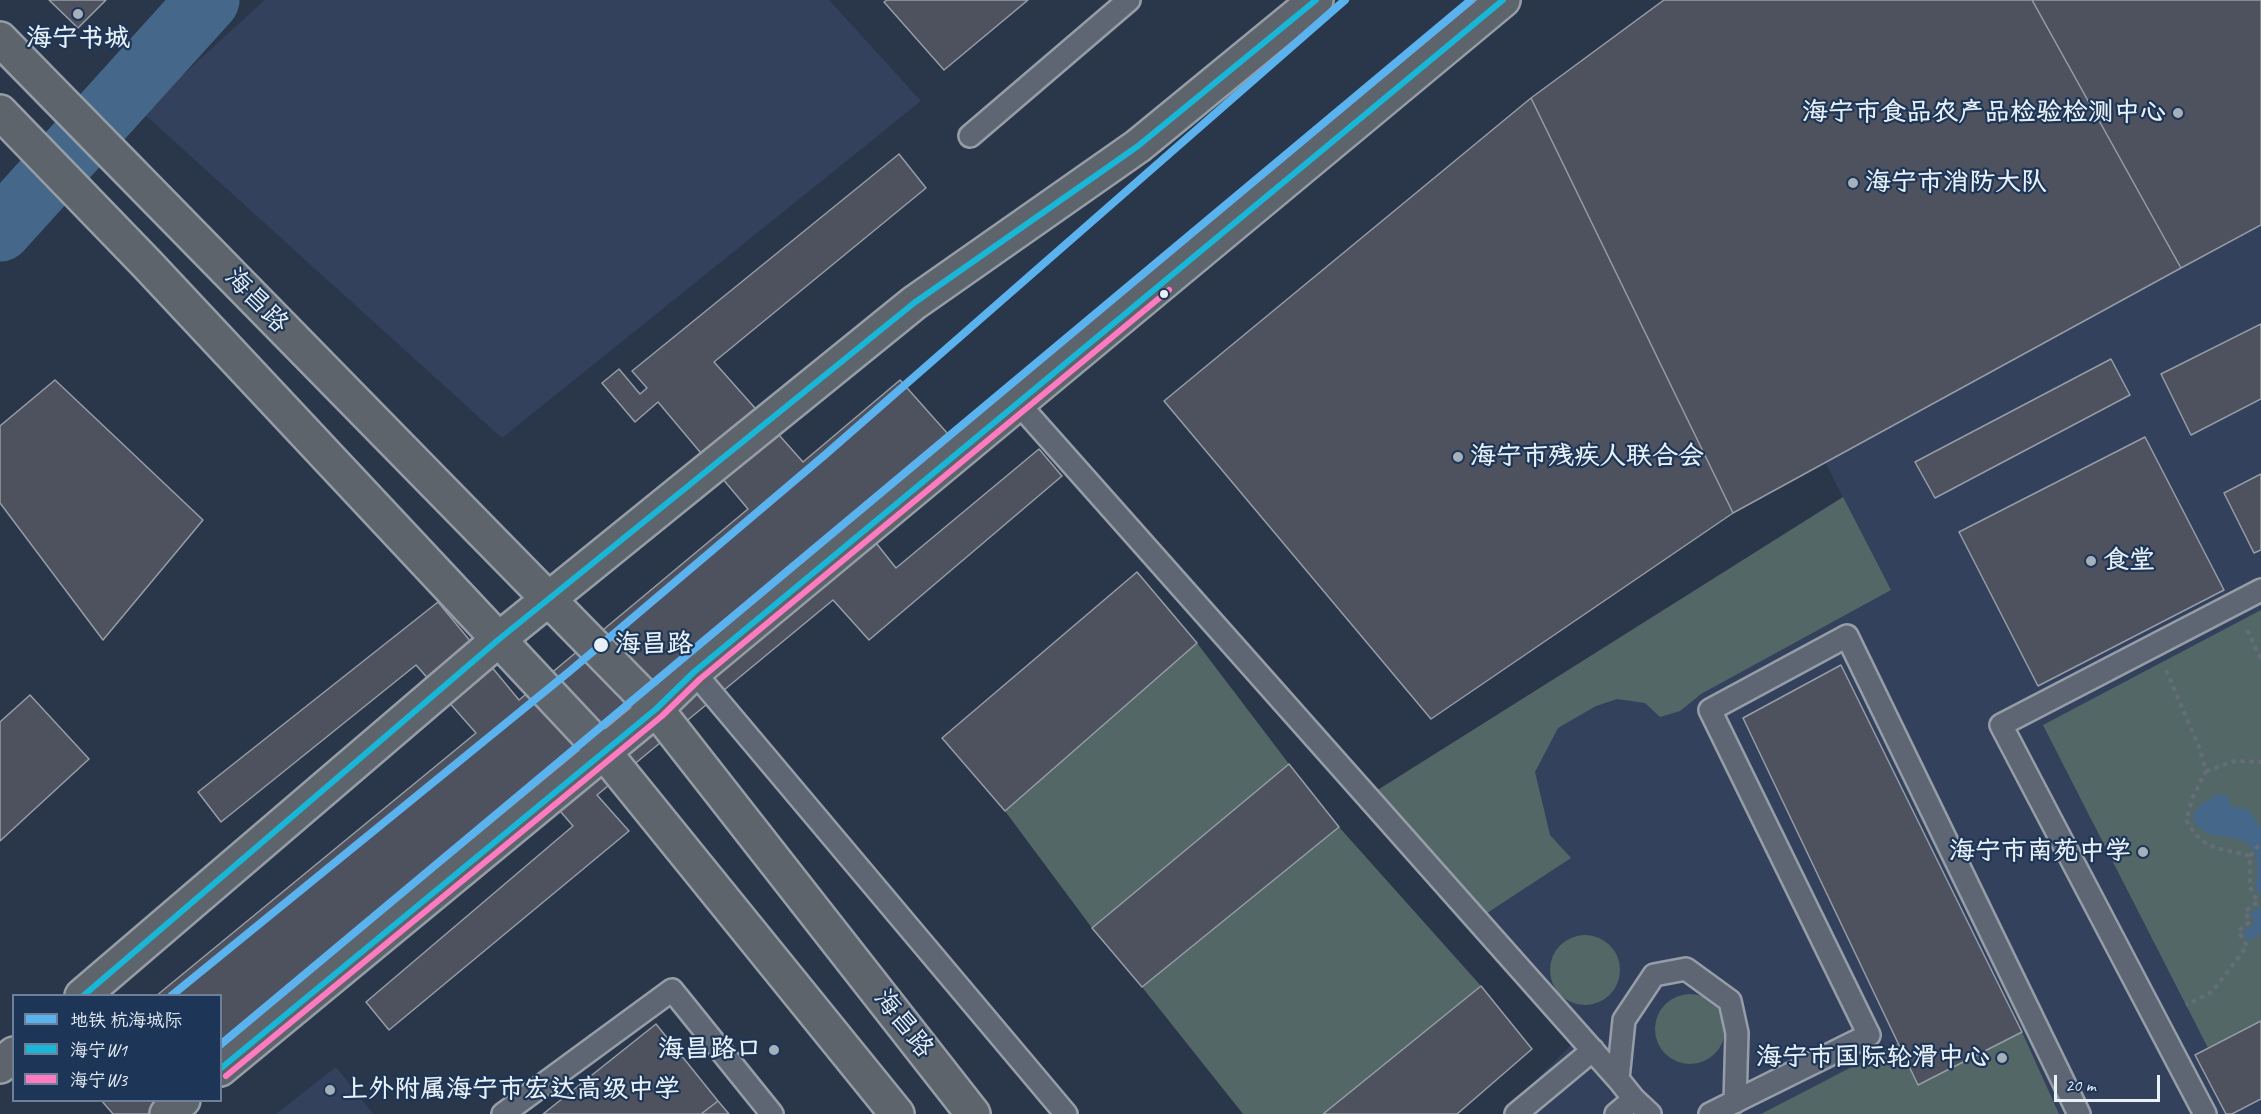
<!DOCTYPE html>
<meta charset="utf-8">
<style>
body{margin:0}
#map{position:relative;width:2261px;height:1114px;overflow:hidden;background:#2a374a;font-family:Caveat,"LXGW WenKai TC",sans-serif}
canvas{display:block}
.legend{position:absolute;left:12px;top:994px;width:210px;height:108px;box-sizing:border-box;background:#1d3557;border:2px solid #6e8097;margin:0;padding:8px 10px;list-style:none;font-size:18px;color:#e8f1f8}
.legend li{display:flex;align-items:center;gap:12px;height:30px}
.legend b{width:30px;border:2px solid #6e8097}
.scale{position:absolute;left:2054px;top:1075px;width:106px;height:27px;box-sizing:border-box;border:3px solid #e8f1f8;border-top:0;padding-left:8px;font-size:18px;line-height:21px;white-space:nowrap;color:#e8f1f8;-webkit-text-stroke:4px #1d3557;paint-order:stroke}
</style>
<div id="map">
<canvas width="2261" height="1114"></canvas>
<ul class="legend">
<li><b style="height:8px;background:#5ab2ee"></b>地铁 杭海城际</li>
<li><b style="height:8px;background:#1ab6d8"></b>海宁W1</li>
<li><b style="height:8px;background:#fe7ac1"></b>海宁W3</li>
</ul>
<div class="scale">20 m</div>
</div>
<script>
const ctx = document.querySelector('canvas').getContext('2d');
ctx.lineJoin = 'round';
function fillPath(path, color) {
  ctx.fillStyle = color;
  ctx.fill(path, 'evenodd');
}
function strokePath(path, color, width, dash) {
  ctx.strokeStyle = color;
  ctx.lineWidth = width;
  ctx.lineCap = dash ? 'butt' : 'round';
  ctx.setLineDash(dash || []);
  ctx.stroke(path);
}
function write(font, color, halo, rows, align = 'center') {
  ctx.font = font + ' Caveat,"LXGW WenKai TC",sans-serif';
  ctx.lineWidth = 4.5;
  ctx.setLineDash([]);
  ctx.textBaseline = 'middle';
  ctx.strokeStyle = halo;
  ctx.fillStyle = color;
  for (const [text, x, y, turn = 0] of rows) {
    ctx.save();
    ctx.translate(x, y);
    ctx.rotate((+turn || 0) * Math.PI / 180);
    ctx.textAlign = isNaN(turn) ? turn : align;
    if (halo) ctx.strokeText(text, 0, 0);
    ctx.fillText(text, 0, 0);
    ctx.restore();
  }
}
const built = new Path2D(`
 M265,0H829L921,101L502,438L142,112Z
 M2261,225V1114H1502L1580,1036L1376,791L1843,498L1825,461Z
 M336,1067L373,1114H276Z`);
const green = new Path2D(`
 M1843,497L1891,590L1701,694L1680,711L1660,717L1645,703L1617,699L1596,706L1558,728L1535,772L1550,835L1571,858L1481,917L1376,791Z
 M2261,610V1021L2208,1048L2043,725Z
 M1197,643L1289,764L1092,928L1005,811Z
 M1339,827L1481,986L1323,1114H1243L1142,987Z
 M1550 970a35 35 0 1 1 70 0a35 35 0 1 1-70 0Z
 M1655 1029a35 35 0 1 1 70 0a35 35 0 1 1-70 0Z
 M2022,1032L2059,1114H1761L1898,1043L1918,1084Z`);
const water = new Path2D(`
 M2219,794L2226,795L2232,807L2248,809L2261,828V897L2255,887C2260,866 2260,844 2235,838C2227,836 2218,837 2211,835C2205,833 2200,828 2195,824L2193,815L2200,805Z
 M2261,906V933L2248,942L2243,932L2255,923L2250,914Z`);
const river = new Path2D(`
 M0,230L208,0`);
const building = new Path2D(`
 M49,0H106L78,28Z
 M887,0H1028L944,70L884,2Z
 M1664,0H2032L2181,268L1733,513L1531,98Z
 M2032,0H2261V225L2181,268Z
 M1531,98L1733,513L1431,719L1164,401Z
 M899,154L926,188L714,362L803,462L900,380L956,443L861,524L896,568L1039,449L1062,476L869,640L833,600L597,795L629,831L389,1030L366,1002L573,826L542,790L220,1059V996H156L476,733L416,665L221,822L198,792L438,602L519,700L748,509L658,402L635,422L602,383L619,369L640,394L647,388L632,371Z
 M2261,324V399L2191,435L2161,374Z
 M2111,359L2130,395L1935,498L1915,462Z
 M55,380L203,520L103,640L0,503V426Z
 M2145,437L2224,590L2038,686L1959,532Z
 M2261,474V550L2254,553L2224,493Z
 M1137,572L1197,643L1005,811L942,738Z
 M1841,665L2022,1032L1918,1085L1743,718Z
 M30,695L89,759L0,841V722Z
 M1289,764L1339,827L1142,987L1092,928Z
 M1481,986L1532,1049L1457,1114H1323Z
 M2261,1021V1099L2232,1114H2226L2195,1055Z
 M656,1024L718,1101L701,1114H543Z
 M101,1100H170L154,1114H113Z
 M718,1101L729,1114H701Z`);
const path = new Path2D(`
 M2247,630L2261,659
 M2166,670L2199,747L2206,771L2193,797L2186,820C2204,852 2218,847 2250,856V887L2258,902L2245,911L2250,922L2238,931L2247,946L2212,992L2186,1005
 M2206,771L2235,761L2261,762
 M2250,856L2261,842`);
const service = new Path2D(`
 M970,136L1129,0
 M1018,403L1618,1079
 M694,672L1066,1114
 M1634,1099L1618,1079L1624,1020L1654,975L1686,969L1730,1001L1737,1033L1735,1102
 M503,1114L672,990L772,1114
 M1516,1114L1593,1050
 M1616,1114L1634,1099L1650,1114
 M1710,1114L1869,1035L1710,710L1847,636L2079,1114
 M2205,1114L2001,725L2261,590`);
const primary = new Path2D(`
 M0,39L656,709L973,1114
 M0,112L147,264L603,751L897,1114
 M82,996L498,640L914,303L1138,146L1316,0
 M0,1066L14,1054
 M220,1069L656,709L694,672L1503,0
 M167,1114L183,1100`);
const bus1 = new Path2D(`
 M83,996L498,640L914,303L1138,146L1316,0
 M220,1069L656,709L694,672L1503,0`);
const bus2 = new Path2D(`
 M226,1076L662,716L700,679L1169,290`);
const metro1 = new Path2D(`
 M171,996L570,671L826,454L1345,0
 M220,1045L1471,0`);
const markers = [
 [78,14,6,"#a6b0bb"],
 [2178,113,6,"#a6b0bb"],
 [1853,183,6,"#a6b0bb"],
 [1164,294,5,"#e8f1f8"],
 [1458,457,6,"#a6b0bb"],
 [2091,561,6,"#a6b0bb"],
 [601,645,8,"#e8f1f8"],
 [2143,852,6,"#a6b0bb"],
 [774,1050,6,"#a6b0bb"],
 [2002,1058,6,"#a6b0bb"],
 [330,1090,6,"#a6b0bb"]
];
const poiNames = [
 ["海宁书城",78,39,"center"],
 ["海宁市食品农产品检验检测中心",2166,113],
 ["海宁市消防大队",1865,183,"left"],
 ["海宁市残疾人联合会",1470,457,"left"],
 ["食堂",2103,561,"left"],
 ["海宁市南苑中学",2131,852],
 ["海昌路口",762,1050],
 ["海宁市国际轮滑中心",1990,1058],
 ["上外附属海宁市宏达高级中学",342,1090,"left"]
];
const streetNames = [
 ["海昌路",256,301,46],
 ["海昌路",903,1024,52]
];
const stopNames = [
 ["海昌路",615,645]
];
fillPath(built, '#33415d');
fillPath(green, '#546767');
fillPath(water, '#45688a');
strokePath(river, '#45688a', 63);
fillPath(building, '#4e525e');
strokePath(building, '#959da7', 1.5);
strokePath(service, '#959da7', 26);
strokePath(primary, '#959da7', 38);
strokePath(path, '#656d78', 4, [4.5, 4.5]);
strokePath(service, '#5d6672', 21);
strokePath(primary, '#5d646b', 33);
strokePath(bus1, '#1ab6d8', 6);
strokePath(bus2, '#fe7ac1', 6);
strokePath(metro1, '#5ab2ee', 8);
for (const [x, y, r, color] of markers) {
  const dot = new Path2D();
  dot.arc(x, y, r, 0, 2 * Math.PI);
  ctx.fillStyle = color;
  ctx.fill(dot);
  strokePath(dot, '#1d3557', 2);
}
write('bold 26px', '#e8f1f8', '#1d3557', poiNames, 'right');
write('26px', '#e8f1f8', '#1d3557', streetNames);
write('bold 26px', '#e8f1f8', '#1d3557', stopNames, 'left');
</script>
